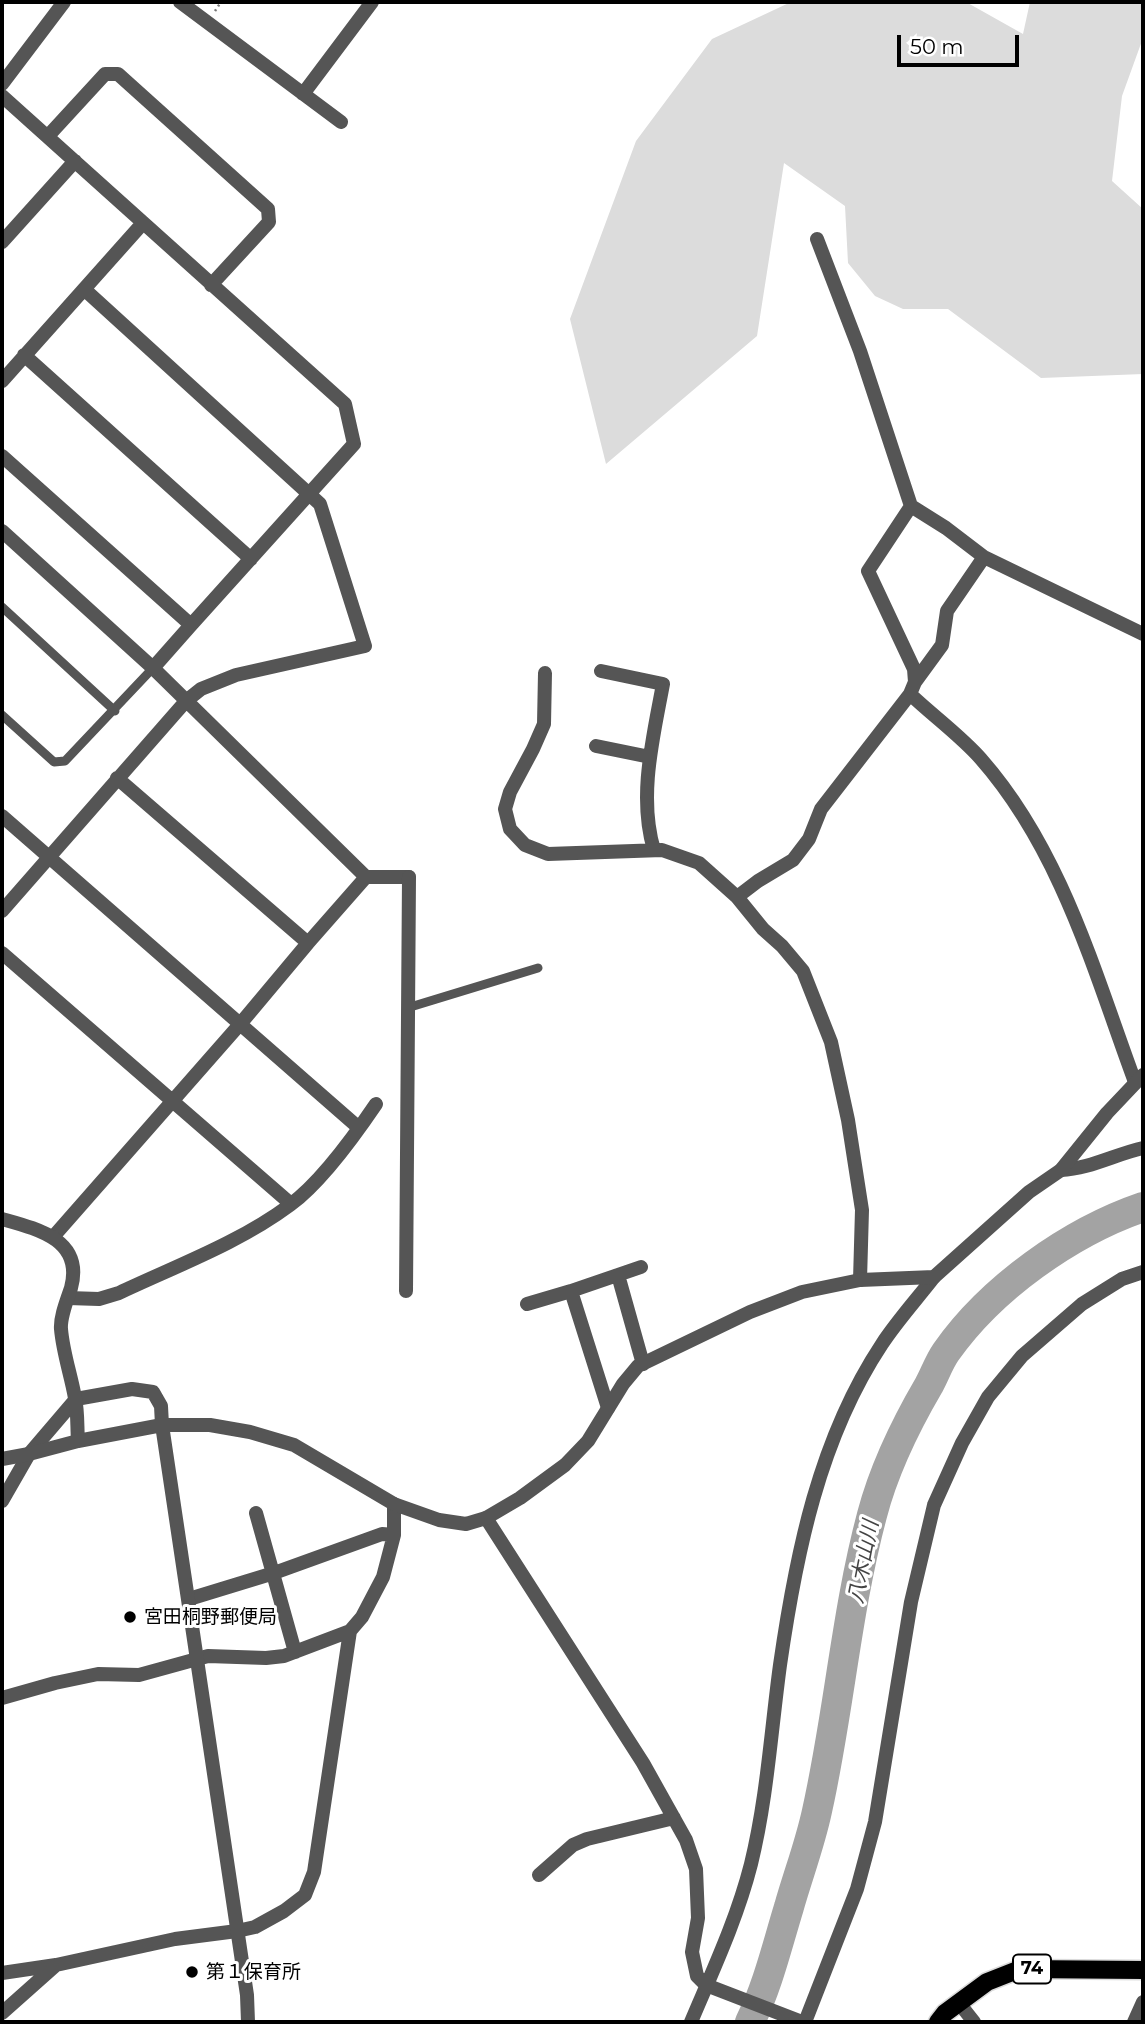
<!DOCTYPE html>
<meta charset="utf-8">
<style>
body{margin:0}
#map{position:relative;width:1145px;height:2024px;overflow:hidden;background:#fff;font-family:Montserrat,sans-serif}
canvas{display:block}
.frame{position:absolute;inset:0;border:4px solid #000;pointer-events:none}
.scale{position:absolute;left:897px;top:35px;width:122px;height:32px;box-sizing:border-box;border:4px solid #000;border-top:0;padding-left:9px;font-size:21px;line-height:24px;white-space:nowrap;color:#000;-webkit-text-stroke:5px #fff;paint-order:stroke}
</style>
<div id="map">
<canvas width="1145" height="2024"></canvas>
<div class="frame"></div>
<div class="scale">50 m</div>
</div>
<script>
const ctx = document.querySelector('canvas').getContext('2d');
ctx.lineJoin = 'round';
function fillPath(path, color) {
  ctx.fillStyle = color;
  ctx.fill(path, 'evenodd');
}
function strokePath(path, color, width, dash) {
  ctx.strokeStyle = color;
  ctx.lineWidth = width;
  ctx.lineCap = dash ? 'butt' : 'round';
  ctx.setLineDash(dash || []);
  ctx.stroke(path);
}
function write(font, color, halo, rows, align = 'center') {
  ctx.font = font + ' Montserrat,"Noto Sans JP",sans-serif';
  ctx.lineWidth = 6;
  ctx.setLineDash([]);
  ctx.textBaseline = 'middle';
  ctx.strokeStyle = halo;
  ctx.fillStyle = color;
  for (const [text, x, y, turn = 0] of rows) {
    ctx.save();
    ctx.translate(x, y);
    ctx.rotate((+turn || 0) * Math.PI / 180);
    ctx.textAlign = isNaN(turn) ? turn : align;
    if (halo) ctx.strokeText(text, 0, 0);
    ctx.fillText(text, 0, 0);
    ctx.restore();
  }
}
const green = new Path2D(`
 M791,2H966L1023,34L1030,2H1143V38L1122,96L1112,181L1143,209V374L1041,378L948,309H903L875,296L848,263L845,206L784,163L757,336L606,464L570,319L636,141L712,39Z`);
const river = new Path2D(`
 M750,2022C768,1985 777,1946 789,1907C798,1875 810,1844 817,1811C839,1713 846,1612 872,1515C884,1469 905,1426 929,1385C935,1374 939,1362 946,1352C991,1288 1070,1232 1143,1207`);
const path = new Path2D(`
 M215,11L221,2`);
const service = new Path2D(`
 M2,607L115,711
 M2,715L54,762L65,761L153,668
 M407,1008L538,968`);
const minor = new Path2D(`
 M180,2L341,122
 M303,94L372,2
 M2,96L345,404L354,444L191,625L153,668
 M48,136L105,74H118L268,209L269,222L211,285
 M817,239L860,351L911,506L946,528L984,557L1143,634
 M2,242L75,161
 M24,355L251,559
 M2,381L143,223
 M2,456L191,625
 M2,531L153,668L366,877H409
 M601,671L663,684C653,738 638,797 654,850
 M545,673L544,724L533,749L510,792L505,809L510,829L525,845L548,854L662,850L699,863L737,897L763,929L782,946L803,971L831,1042L848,1120L862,1210L860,1280
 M915,682L942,645L947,611L984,557
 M910,694C932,715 962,737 981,759C1061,850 1094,971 1135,1082
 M596,746L650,757
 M117,778L308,943
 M2,816L359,1128
 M737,897L758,881L793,860L809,839L821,809L910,694L915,682L914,669L868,571L911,506
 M2,911L186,701L201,689L236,675L365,646L320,504L84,289
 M2,953L291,1204
 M1061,1170C1089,1169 1116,1154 1143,1148
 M53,1237L241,1023L308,943L366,877
 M618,1275L643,1364
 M68,1298L99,1299L119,1293C176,1266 239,1243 290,1205C320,1183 355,1135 376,1104
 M527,1304L571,1291
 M608,1408L571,1291L641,1267
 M2,1501L29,1454L76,1399L132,1389L153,1392L161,1406L162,1425
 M256,1513L295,1652
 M486,1518L643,1763L686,1840L696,1869L698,1918L692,1952L697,1976L706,1985L802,2022
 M189,1599L274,1573L382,1534L394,1535
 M2,1698L55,1683L98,1674L139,1675L208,1656L266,1658L284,1656L350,1631L362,1617L383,1577L394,1535V1504
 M539,1875L573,1845L587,1839L674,1818
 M2,1973L56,1965L175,1939L237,1931L255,1927L284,1911L305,1895L314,1872L350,1631
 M959,2003L974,2022
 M2,2013L56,1965
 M691,2022C713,1970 737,1919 751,1864C767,1799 771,1731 780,1665C796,1554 819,1439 882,1344C897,1321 917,1299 934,1277
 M805,2022L857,1889L875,1822L911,1602L934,1505L962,1443L988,1397L1022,1356L1082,1304L1122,1279L1143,1272
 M1134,2022L1143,2002`);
const tertiary = new Path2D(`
 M2,84L64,2
 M2,1219C38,1229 84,1240 71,1288C67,1300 60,1317 61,1329C63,1353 71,1375 75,1398C78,1412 77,1427 78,1441
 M406,1291L409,877
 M162,1425L247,1995L248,2022
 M2,1459L29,1454L78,1441L162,1425H210L250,1432L294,1445L394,1504L439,1520L466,1524L486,1518L520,1498L565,1465L588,1441L623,1384L638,1366L750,1312L802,1292L860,1280L934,1277L1029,1192L1061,1170L1107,1113L1143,1075`);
const primary = new Path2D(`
 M938,2022L945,2013L987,1982L1020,1969L1143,1970`);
const markers = [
 [130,1617,7,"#000"],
 [192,1972,7,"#000"]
];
const shields = [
 [1032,1969,38]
];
const shieldNames = [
 ["74",1032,1969]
];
const poiNames = [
 ["宮田桐野郵便局",144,1617],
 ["第１保育所",206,1972]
];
const waterNames = [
 ["八木山川",864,1562,-79]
];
fillPath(green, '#dcdcdc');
strokePath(river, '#a3a3a3', 30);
strokePath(primary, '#dbdbdb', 21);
strokePath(path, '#777', 2.5, [2, 3.5]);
strokePath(service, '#555', 9);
strokePath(minor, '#555', 14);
strokePath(tertiary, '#555', 14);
strokePath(primary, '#000', 18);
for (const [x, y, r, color] of markers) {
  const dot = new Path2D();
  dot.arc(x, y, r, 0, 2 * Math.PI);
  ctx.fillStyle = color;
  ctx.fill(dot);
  strokePath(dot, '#fff', 2.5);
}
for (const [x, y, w] of shields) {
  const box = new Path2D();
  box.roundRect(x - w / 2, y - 14.5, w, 29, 5);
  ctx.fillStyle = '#fff';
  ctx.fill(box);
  strokePath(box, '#000', 2);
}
write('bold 18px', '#000', null, shieldNames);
write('19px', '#000', '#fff', poiNames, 'left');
write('italic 21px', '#444', '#fff', waterNames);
</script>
